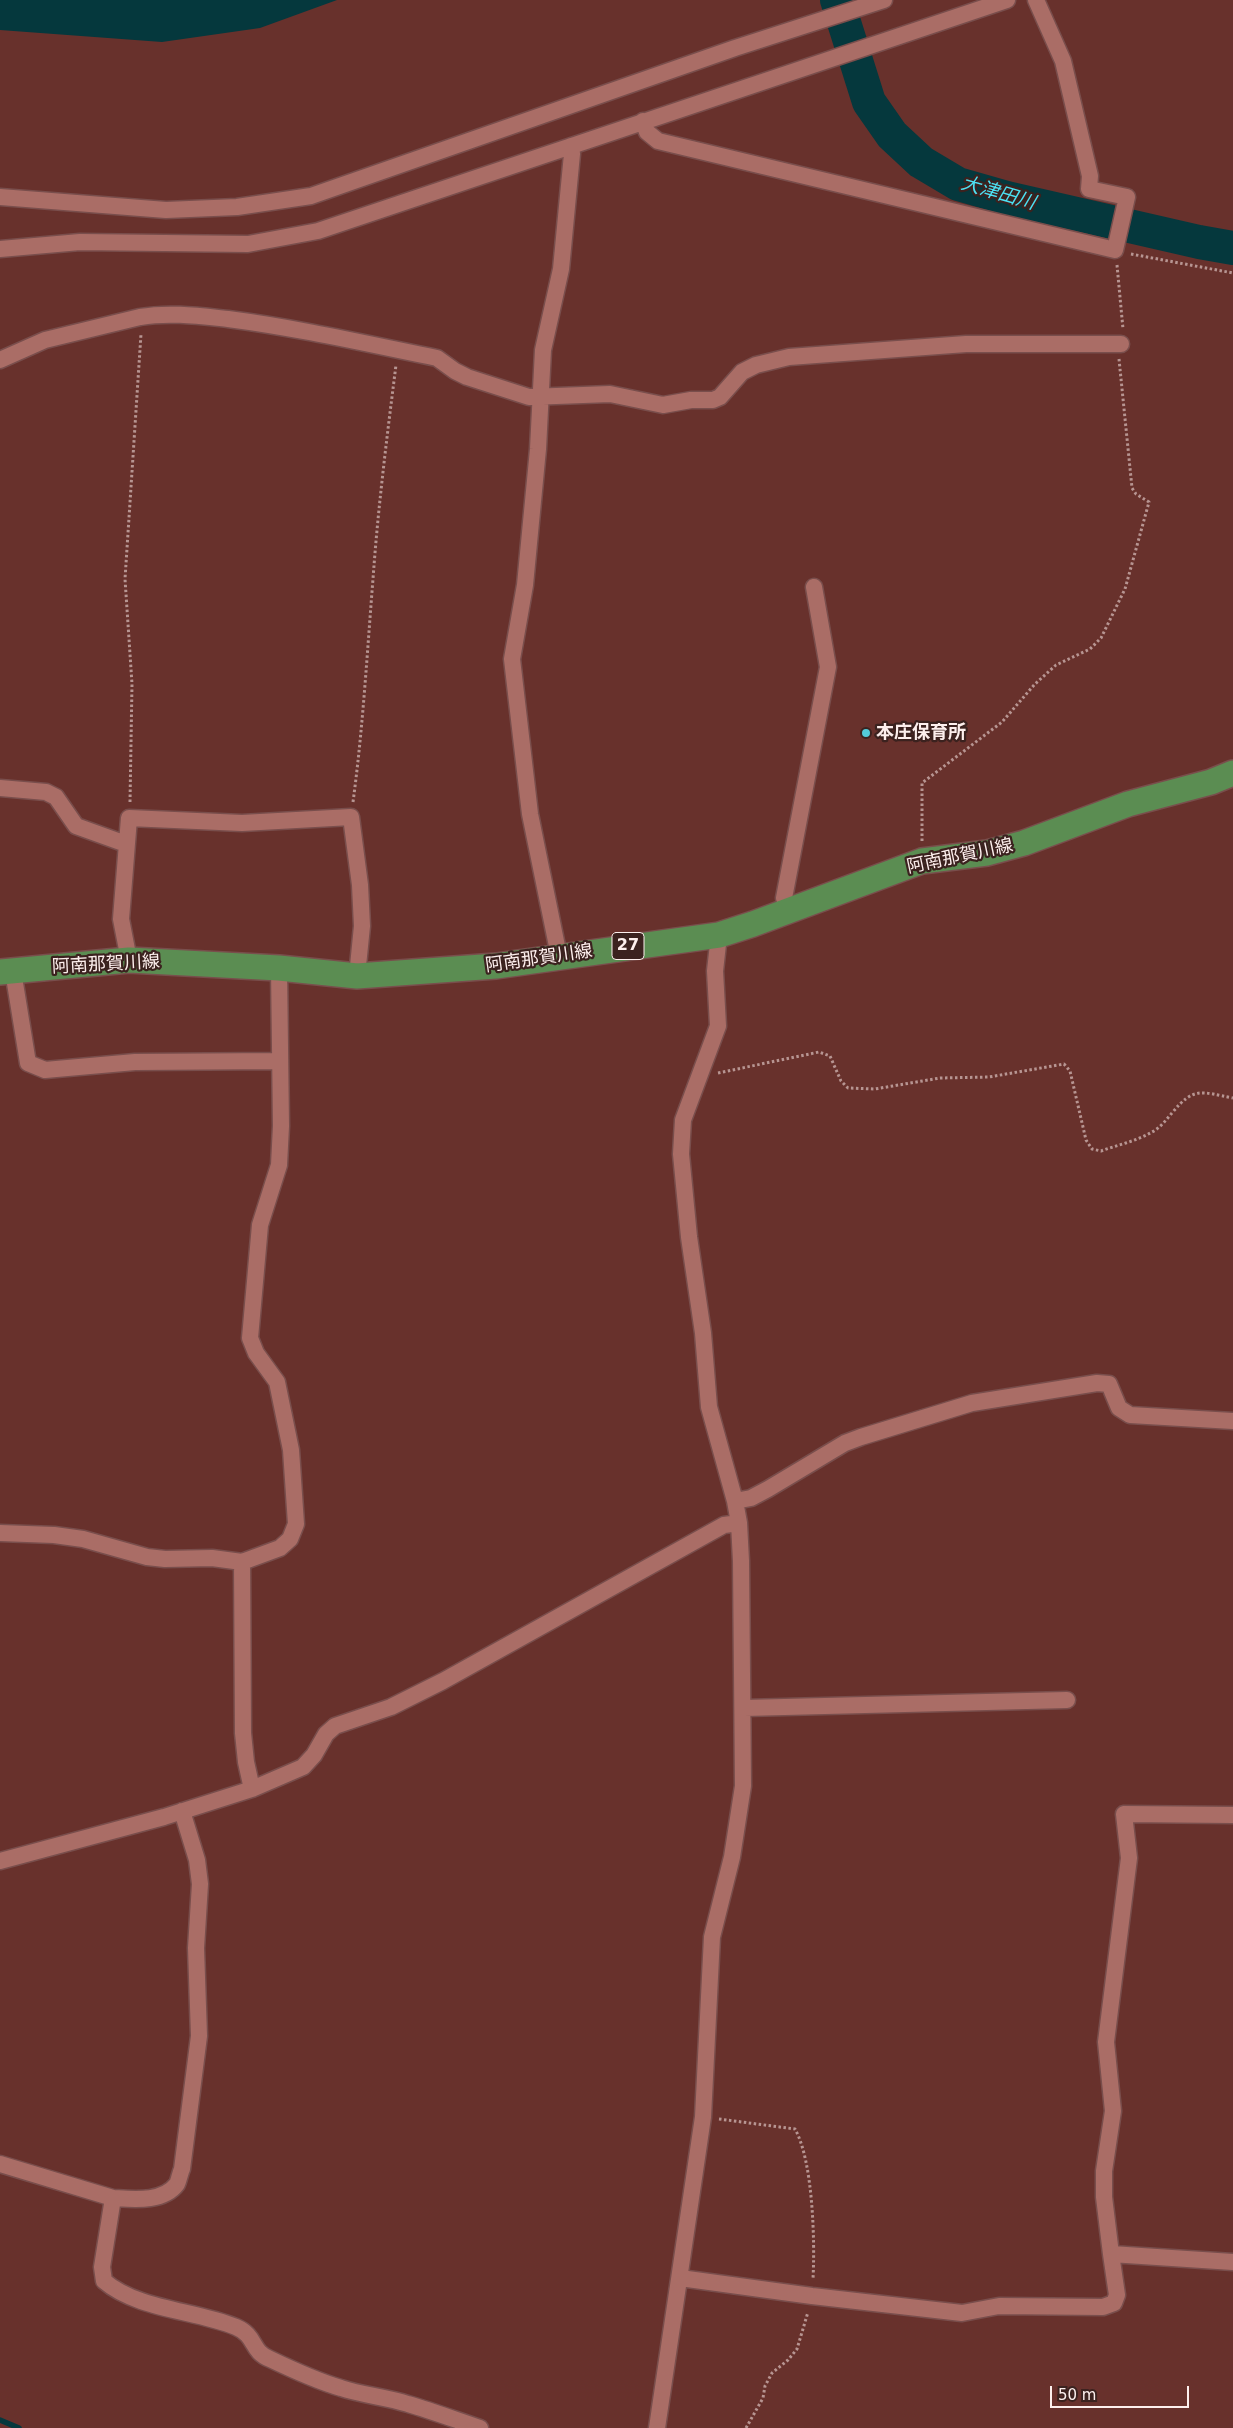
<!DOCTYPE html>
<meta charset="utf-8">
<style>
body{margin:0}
#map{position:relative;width:1233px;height:2428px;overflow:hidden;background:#68312c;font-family:"DejaVu Sans",sans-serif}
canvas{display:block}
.scale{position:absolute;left:1050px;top:2386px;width:139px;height:22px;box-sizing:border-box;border:2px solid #fdefed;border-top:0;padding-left:6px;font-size:15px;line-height:18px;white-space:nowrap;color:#fdefed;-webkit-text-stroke:4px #3b221f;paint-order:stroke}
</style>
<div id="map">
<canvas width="1233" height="2428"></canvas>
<div class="scale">50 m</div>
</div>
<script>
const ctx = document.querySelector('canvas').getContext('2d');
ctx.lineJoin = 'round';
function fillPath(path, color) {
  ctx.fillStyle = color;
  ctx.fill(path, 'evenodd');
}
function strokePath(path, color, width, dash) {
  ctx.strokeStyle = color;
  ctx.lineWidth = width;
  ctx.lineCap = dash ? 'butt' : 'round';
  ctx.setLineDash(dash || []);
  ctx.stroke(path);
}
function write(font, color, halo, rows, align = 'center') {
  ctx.font = font + ' "DejaVu Sans","Noto Sans JP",sans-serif';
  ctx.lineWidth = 4.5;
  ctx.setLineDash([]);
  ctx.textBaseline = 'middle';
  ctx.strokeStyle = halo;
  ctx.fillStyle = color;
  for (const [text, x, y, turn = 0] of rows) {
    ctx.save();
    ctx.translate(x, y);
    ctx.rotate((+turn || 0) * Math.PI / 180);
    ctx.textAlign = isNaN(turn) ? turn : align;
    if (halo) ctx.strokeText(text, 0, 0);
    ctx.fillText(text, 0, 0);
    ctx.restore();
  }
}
const water = new Path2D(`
 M0,0H337L260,28L162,42L0,30Z`);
const stream = new Path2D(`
 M0,2420L19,2428`);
const river = new Path2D(`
 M837,0L869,102L892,135L921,162L958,184L1007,198L1199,242L1233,248`);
const path = new Path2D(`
 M1131,254L1233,273
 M1117,265L1123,329
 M130,802L132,684L125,579L141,334
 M353,802C363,728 367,654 373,579C378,508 387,436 396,365
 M922,841V783L1002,722L1035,684L1056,665L1090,649L1101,638L1125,589L1149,502L1136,494L1132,488L1119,359
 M718,1073L819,1052L830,1056L841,1081L848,1088L875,1089L940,1078L989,1077L1064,1064L1070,1071L1086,1140L1092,1149L1101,1151C1117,1145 1137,1141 1152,1132C1160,1128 1166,1120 1172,1113C1194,1086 1201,1092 1233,1098
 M719,2119L795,2129C813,2161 815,2241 813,2279
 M746,2428L763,2398L765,2386L772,2373L788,2360L797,2349L808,2312`);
const minor = new Path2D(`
 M643,121L647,132L658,141L1115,250L1127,197L1089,189L1090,176L1063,61L1036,0
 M0,197L166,210L237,207L311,196L735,48L884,0
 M0,249L80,242L248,244L318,231L1007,0
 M0,360L45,340L140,317C169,312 199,316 228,319C298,328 368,344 437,358L455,371L467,377L529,397L610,394L663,405L691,400H713L720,397L742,372L756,365L789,357L966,344H1121
 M0,788L46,792L56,797L76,826L126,844
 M789,910L784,898L828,667L814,587
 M559,956L530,814L512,659L525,585L538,449L543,350L561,269L572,154L571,146
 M129,960L121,919L129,818L242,823L351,817L360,885L362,926L357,976
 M13,971L28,1063L45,1070L135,1062L279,1061
 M735,1501L751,1498L768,1489L845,1443L861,1437L972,1403L1097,1383L1109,1384L1119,1408L1130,1415L1233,1421
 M0,1533L54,1535L83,1539L147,1557L165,1559L212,1558L242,1562L280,1548L290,1539L296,1524L291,1450L277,1382L256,1353L250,1338L260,1225L279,1165L281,1126L279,968
 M242,1562L243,1733L246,1762L252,1789
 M744,1708L1067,1700
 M0,1861L164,1817L252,1789L303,1767L314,1755L326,1734L335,1726L391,1707L443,1681L724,1525L739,1523
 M0,2164L113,2198L102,2267L104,2281C138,2310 195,2310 236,2327C257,2336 250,2351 270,2359C293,2370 317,2381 341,2388C362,2395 386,2397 408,2404C432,2411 456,2420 480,2428
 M113,2198C132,2199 163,2203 177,2184C179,2180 180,2173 182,2169L199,2036L196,1948L200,1884L197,1860L182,1811
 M1111,2254L1104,2197V2171L1113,2111L1106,2042L1129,1858L1124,1814L1233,1815
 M680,2278L812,2296L962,2313L999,2306L1103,2307L1114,2303L1117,2295L1111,2254L1233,2262
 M657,2428L703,2117L712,1937L732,1857L743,1786L741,1561L739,1523L735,1501L709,1407L703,1333L689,1237L681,1154L683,1120L718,1026L715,971L719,935`);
const primary = new Path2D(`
 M0,972L129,960L279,968L357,976L496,966L719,935L753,924L922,861L987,853L1024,843L1128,804L1211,782L1233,773`);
const markers = [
 [866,733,5,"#53cbda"]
];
const shields = [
 [628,946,32]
];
const shieldNames = [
 ["27",628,946]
];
const poiNames = [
 ["本庄保育所",876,733]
];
const streetNames = [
 ["阿南那賀川線",960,857,-12],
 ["阿南那賀川線",539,959,-8],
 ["阿南那賀川線",106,965,-3]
];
const waterNames = [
 ["大津田川",998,194,16]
];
fillPath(water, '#05383d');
strokePath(stream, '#05383d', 5.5);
strokePath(river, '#05383d', 34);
strokePath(minor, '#794e4c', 19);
strokePath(primary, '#794e4c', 28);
strokePath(path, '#b79592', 3, [2.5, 2.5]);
strokePath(minor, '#aa6d66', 16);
strokePath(primary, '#5b8d52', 25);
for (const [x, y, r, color] of markers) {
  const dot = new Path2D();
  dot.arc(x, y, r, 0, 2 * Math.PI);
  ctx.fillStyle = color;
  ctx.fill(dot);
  strokePath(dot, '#3b221f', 2);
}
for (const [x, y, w] of shields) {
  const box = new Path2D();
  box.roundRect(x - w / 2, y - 13.5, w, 27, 4);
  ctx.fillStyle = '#3b221f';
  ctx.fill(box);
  strokePath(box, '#fdefed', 1);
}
write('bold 16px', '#fdefed', null, shieldNames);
write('bold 18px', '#fdefed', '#3b221f', poiNames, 'left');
write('18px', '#fdefed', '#3b221f', streetNames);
write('italic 19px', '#4ce1f3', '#3b221f', waterNames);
</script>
